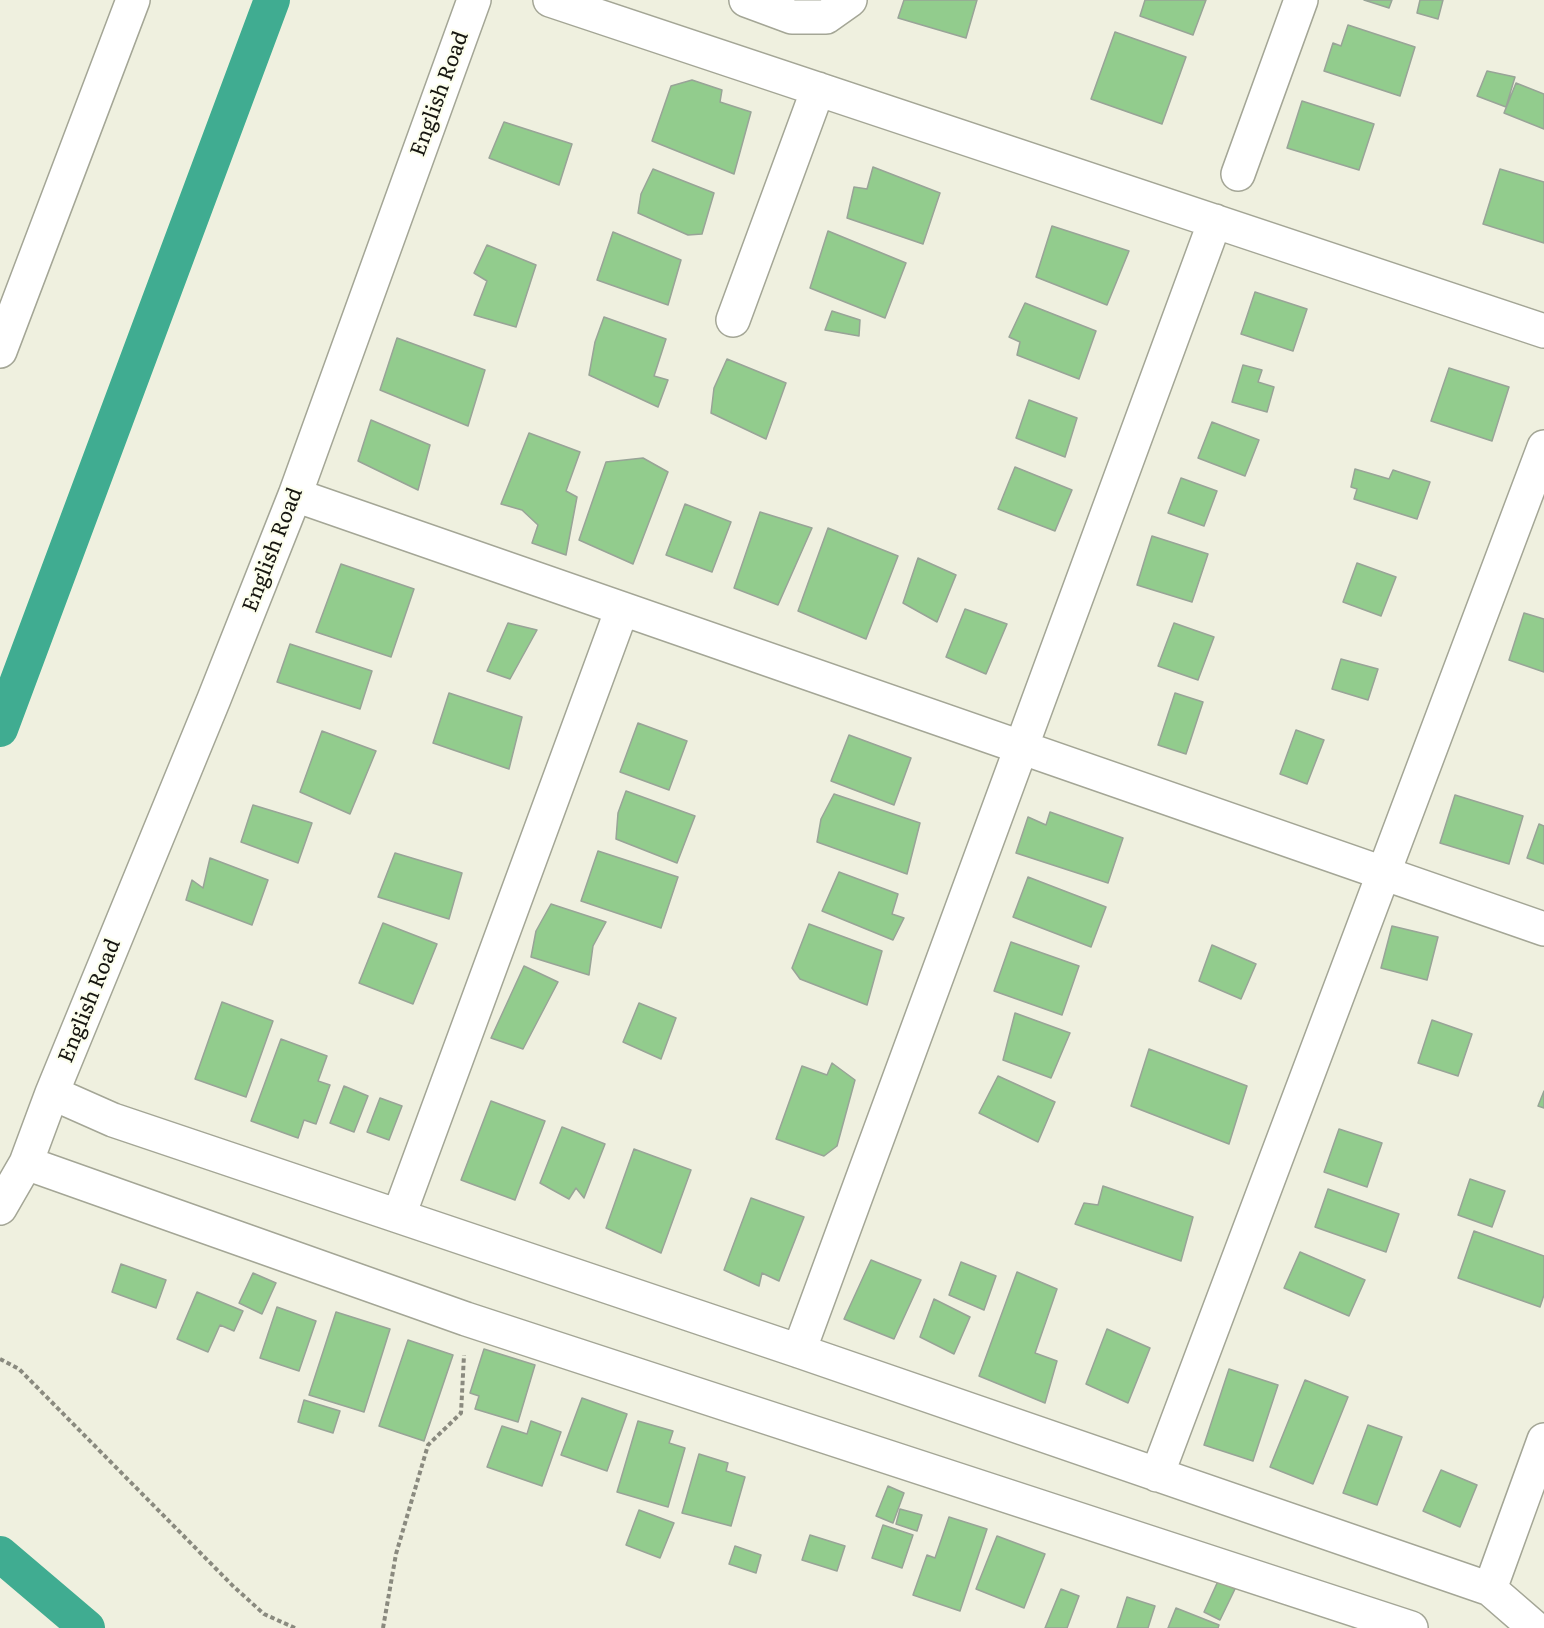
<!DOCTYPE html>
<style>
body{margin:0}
canvas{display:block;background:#eff0df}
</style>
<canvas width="1544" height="1628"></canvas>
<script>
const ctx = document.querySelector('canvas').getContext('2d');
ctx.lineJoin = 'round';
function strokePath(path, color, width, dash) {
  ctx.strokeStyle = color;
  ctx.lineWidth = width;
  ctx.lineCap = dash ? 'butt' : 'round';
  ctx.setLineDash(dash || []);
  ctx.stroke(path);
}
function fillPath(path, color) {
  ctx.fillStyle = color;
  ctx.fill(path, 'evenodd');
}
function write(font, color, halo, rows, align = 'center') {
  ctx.font = font + ' Literata,serif';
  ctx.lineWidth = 4.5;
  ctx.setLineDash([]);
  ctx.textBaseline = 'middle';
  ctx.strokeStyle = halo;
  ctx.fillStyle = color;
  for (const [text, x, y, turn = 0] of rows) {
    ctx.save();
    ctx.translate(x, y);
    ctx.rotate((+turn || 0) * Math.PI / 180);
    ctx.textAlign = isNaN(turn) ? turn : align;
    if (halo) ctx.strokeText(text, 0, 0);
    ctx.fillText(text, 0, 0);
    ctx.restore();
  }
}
const canal = new Path2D(`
 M0,729L272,0
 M0,1554L87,1628`);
const building = new Path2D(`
 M904,0H977L966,38L898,18Z
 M1145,0H1206L1193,35L1140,16Z
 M1364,0H1392L1389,8Z
 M1420,0H1443L1438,19L1417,13Z
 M1348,25L1415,47L1400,96L1324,71L1333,43L1341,46Z
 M1115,32L1186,57L1162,124L1091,99Z
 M1487,71L1515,77L1506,107L1477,96Z
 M692,80L722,90L720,102L751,112L734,174L652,141L671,86Z
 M1516,83L1544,94V129L1504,113Z
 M1302,101L1374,124L1359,170L1287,148Z
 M504,122L572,144L559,185L489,158Z
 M873,167L940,193L923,244L847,218L854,187L867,189Z
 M653,169L714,193L702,234L688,235L638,213L641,194Z
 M1500,169L1544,182V243L1483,224Z
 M1052,226L1129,251L1107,305L1036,277Z
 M828,231L906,263L885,318L810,288Z
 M613,232L681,260L668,305L597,280Z
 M487,245L536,265L516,327L474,315L487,281L474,273Z
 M1255,292L1307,309L1293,351L1241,334Z
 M1025,303L1096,331L1079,379L1017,355L1020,342L1009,337Z
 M832,311L860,320L859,336L825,330Z
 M604,317L666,339L654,376L668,380L658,407L589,375L595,342Z
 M397,338L485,370L468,426L380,390Z
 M727,359L786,383L766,439L711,413L714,388Z
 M1243,365L1262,370L1258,382L1274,387L1267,412L1232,402Z
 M1449,368L1509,387L1492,441L1431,421Z
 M1029,400L1077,418L1065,457L1016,438Z
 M371,420L430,445L418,490L358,461Z
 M1212,422L1259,440L1245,476L1198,458Z
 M529,433L580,452L566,491L577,497L566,555L532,543L538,525L522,510L501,504Z
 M643,458L668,472L633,564L579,540L606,462Z
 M1015,467L1072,490L1055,531L998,509Z
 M1355,469L1389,479L1393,470L1430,482L1417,519L1354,499L1357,489L1351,487Z
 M1181,478L1217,491L1204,526L1168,513Z
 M685,504L731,522L712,572L666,555Z
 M760,512L812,528L778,605L734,588Z
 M828,528L898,556L866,639L798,611Z
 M1152,536L1208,554L1192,602L1137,585Z
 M918,558L956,575L937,622L903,603Z
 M1357,563L1396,577L1381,616L1343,602Z
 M341,564L414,589L391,657L316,632Z
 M965,609L1007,624L986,674L946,657Z
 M1524,613L1544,619V672L1509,660Z
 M508,623L537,630L510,679L487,671Z
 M1174,623L1214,637L1198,680L1158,666Z
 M290,644L372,671L360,709L277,682Z
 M1341,659L1378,669L1368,700L1332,689Z
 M449,693L522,717L509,769L433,743Z
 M1175,693L1203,702L1186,754L1158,745Z
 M638,723L687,741L669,790L620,772Z
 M1296,730L1324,740L1307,784L1280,774Z
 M322,731L376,751L350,814L300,792Z
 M849,735L911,758L894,805L831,781Z
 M626,791L695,816L677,863L616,839L618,813Z
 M834,794L920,823L907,874L817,842L821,819Z
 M1455,795L1523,816L1509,864L1440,843Z
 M253,805L312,823L298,863L241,842Z
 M1050,812L1123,838L1108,883L1016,853L1028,817L1046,825Z
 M1539,824L1544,826V864L1527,858Z
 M598,851L678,877L661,928L581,901Z
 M395,853L462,873L449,919L378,897Z
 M210,858L268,880L252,925L186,900L192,880L203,888Z
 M839,872L898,894L892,914L904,918L893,940L822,911Z
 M1028,877L1106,907L1091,947L1013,917Z
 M551,904L606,922L593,946L589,975L531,957L536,931Z
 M383,923L437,944L413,1004L359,983Z
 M809,924L882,951L867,1005L800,979L792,968Z
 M1392,926L1438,937L1427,980L1381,968Z
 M1011,942L1079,966L1062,1015L994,991Z
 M1212,945L1256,964L1241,999L1199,981Z
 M524,966L558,982L523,1049L491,1038Z
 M222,1002L273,1021L246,1097L195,1079Z
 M639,1003L676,1018L661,1059L623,1042Z
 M1015,1013L1070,1033L1051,1078L1003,1060Z
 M1432,1020L1472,1034L1458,1076L1418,1063Z
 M281,1039L327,1056L318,1081L330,1085L316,1124L304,1120L298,1138L251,1121Z
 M1149,1049L1247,1086L1229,1144L1131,1106Z
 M832,1063L855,1080L837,1146L824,1156L776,1139L802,1066L827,1075Z
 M998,1076L1055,1102L1038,1142L979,1113Z
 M344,1086L368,1096L354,1132L330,1123Z
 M1544,1091V1108L1538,1106Z
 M380,1098L402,1106L389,1140L367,1132Z
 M491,1101L545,1121L515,1200L461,1180Z
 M562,1127L605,1144L584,1198L576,1188L569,1199L540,1183Z
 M1339,1129L1382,1143L1367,1187L1324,1172Z
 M634,1149L691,1170L661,1253L606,1228Z
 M1470,1179L1505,1191L1492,1227L1458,1215Z
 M1103,1186L1193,1217L1181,1261L1075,1224L1084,1203L1098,1205Z
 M1328,1189L1399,1214L1386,1252L1315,1227Z
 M751,1198L804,1217L779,1281L762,1273L759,1286L724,1270Z
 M1474,1231L1544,1256V1295L1540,1307L1458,1278Z
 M1300,1252L1365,1280L1349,1316L1284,1288Z
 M871,1260L921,1280L894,1339L844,1319Z
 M961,1262L996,1276L984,1310L949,1295Z
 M121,1264L166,1280L156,1308L112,1292Z
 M1017,1272L1057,1289L1035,1353L1057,1361L1045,1403L979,1376Z
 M253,1273L276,1283L262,1314L239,1303Z
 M197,1292L243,1311L234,1331L220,1325L208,1352L177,1339Z
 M934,1299L970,1317L954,1354L920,1337Z
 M277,1307L316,1321L299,1371L260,1358Z
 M336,1312L390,1329L364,1412L309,1395Z
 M1107,1329L1150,1348L1128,1403L1086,1384Z
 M408,1340L453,1355L424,1441L379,1426Z
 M484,1349L535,1365L518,1422L475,1409L479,1396L470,1393Z
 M1229,1369L1278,1385L1253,1461L1204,1445Z
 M1305,1380L1348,1397L1313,1484L1270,1467Z
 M582,1398L627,1414L607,1471L561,1455Z
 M304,1400L340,1411L333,1433L298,1422Z
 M531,1421L561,1432L542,1486L487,1467L502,1426L527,1434Z
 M638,1421L673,1431L669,1443L685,1448L668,1507L617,1492Z
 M1368,1425L1402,1437L1377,1505L1343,1493Z
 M699,1454L728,1463L726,1471L745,1477L731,1526L682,1513Z
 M1441,1470L1477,1485L1460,1527L1423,1511Z
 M888,1486L904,1493L893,1523L876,1516Z
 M900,1509L922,1515L917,1531L896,1524Z
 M639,1510L674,1523L660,1558L626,1545Z
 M949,1517L987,1529L960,1611L913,1595L927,1555L935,1558Z
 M883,1525L913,1535L902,1568L872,1558Z
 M810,1535L845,1546L837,1571L802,1560Z
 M997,1536L1045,1554L1024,1608L976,1589Z
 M735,1546L761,1555L756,1573L729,1564Z
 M1218,1581L1235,1589L1220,1620L1204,1612Z
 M1061,1589L1079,1596L1067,1628H1045Z
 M1127,1597L1155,1606L1148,1628H1117Z
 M1176,1608L1219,1625L1218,1628H1168Z`);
const path = new Path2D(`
 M0,1359L19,1369L234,1587L264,1614L295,1628
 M383,1628L396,1554L428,1445L461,1413L464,1355`);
const minor = new Path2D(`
 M550,0L1544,331
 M746,0L792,17H826L850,0
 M1238,174L1301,0
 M733,320L818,89
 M0,351L133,0
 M295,495L1544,929
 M52,1093L113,1120L799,1351L1490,1589L1535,1628
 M26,1163L466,1319L1411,1628
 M0,1208L26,1163L52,1093L214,699L295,495L474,0
 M399,1215L622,609
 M799,1351L1215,221
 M1157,1475L1544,447
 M1490,1589L1544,1440`);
const streetNames = [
 ["English Road",440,94,-70],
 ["English Road",273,550,-69],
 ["English Road",90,1001,-68]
];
strokePath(canal, '#40ac91', 36);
fillPath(building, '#92cc8d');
strokePath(building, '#98a497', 1.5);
strokePath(minor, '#a4a696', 36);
strokePath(path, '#8a8a7f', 4, [4.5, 3]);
strokePath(minor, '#fff', 33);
write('21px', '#171711', '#fcfeed', streetNames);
</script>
